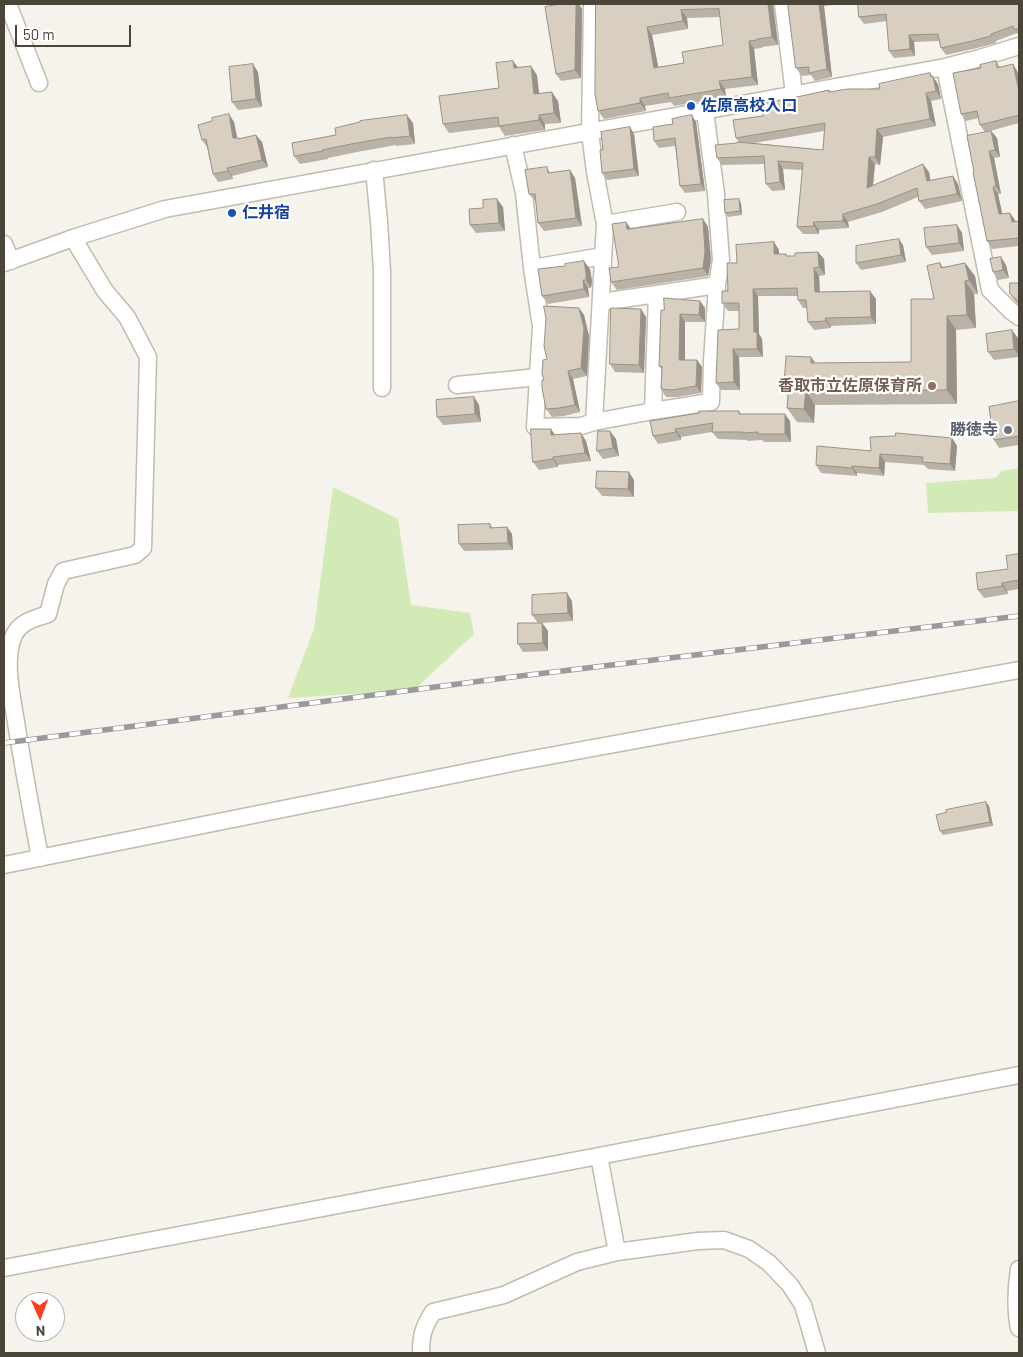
<!DOCTYPE html>
<meta charset="utf-8">
<style>
body{margin:0}
#map{position:relative;width:1023px;height:1357px;overflow:hidden;background:#f6f3ec;font-family:Barlow,sans-serif}
canvas{display:block}
.frame{position:absolute;inset:0;border:5px solid #4b4439;pointer-events:none}
.north{position:absolute;left:15px;top:1292px;width:50px;height:50px;box-sizing:border-box;background:#fff;border:1px solid #b7b4b0;border-radius:50%;rotate:178deg;font-size:14px;font-weight:700;line-height:20px;text-align:center;color:#4b4439}
.north::after{content:'';display:block;margin:auto;width:18px;height:22px;background:#fc3f1d;clip-path:polygon(50% 0,100% 100%,50% 72%,0 100%)}
.scale{position:absolute;left:15px;top:25px;width:116px;height:22px;box-sizing:border-box;border:2px solid #4b4439;border-top:0;padding-left:6px;font-size:15px;line-height:18px;white-space:nowrap;color:#4b4439;-webkit-text-stroke:4px #fff;paint-order:stroke}
</style>
<div id="map">
<canvas width="1023" height="1357"></canvas>
<div class="frame"></div>
<div class="north">N</div>
<div class="scale">50 m</div>
</div>
<script>
const ctx = document.querySelector('canvas').getContext('2d');
ctx.lineJoin = 'round';
function fillPath(path, color) {
  ctx.fillStyle = color;
  ctx.fill(path, 'evenodd');
}
function strokePath(path, color, width, dash) {
  ctx.strokeStyle = color;
  ctx.lineWidth = width;
  ctx.lineCap = dash ? 'butt' : 'round';
  ctx.setLineDash(dash || []);
  ctx.stroke(path);
}
function write(font, color, halo, rows, align = 'center') {
  ctx.font = font + ' Barlow,"Noto Sans JP",sans-serif';
  ctx.lineWidth = 4.5;
  ctx.setLineDash([]);
  ctx.textBaseline = 'middle';
  ctx.strokeStyle = halo;
  ctx.fillStyle = color;
  for (const [text, x, y, turn = 0] of rows) {
    ctx.save();
    ctx.translate(x, y);
    ctx.rotate((+turn || 0) * Math.PI / 180);
    ctx.textAlign = isNaN(turn) ? turn : align;
    if (halo) ctx.strokeText(text, 0, 0);
    ctx.fillText(text, 0, 0);
    ctx.restore();
  }
}
const green = new Path2D(`
 M1019,468V511L928,513L926,483L995,478L1002,471Z
 M333,487L398,519L411,605L470,613L474,634L414,690L288,698L314,629Z`);
const minor = new Path2D(`
 M8,4L39,83
 M592,4L590,132L595,172L605,224L594,422
 M783,4L794,94
 M945,67L990,290L1011,311L1019,317
 M705,111L716,194L721,260L717,285
 M513,145L524,193L532,268L541,326L535,427L581,426L594,422L653,411L657,294L601,302
 M374,170L379,221L382,272V388
 M605,224L677,212
 M4,244L11,261
 M4,263L73,238L165,209L945,67L980,58L1019,46
 M532,268L603,256
 M457,385L538,377
 M653,411L711,402L712,361L717,285L657,294
 M40,858C32,813 23,768 16,722C12,697 3,659 14,635C21,621 34,619 48,614L56,584L63,571L135,555L143,548L148,357L127,317L105,291L73,238
 M4,865L522,761L1019,670
 M599,1156L617,1252
 M4,1268L599,1156L1019,1075
 M1019,1269C1016,1289 1015,1308 1019,1328
 M421,1353C421,1335 423,1328 433,1312L504,1295L577,1262L617,1252L698,1241L724,1240L749,1249L769,1263L790,1285L803,1305L817,1353`);
const rail = new Path2D(`
 M4,743L512,677L1019,616`);
const wall = new Path2D(`
 M596,4H773L778,45L762,47V48L754,49L758,85L725,89L726,97L674,106L671,102L645,106L646,111L604,119L598,111ZM720,17L723,45L684,63L658,67L652,35L688,29L687,18Z
 M788,4H833V5L824,6L832,77L815,81L811,75L802,76L796,68Z
 M858,4H1019V36L1017,33L996,41V43L977,48L946,55L941,48L939,41L914,42L915,56L894,58L889,51L887,21L864,24L859,17Z
 M582,9L581,78L561,81L556,74Z
 M513,61L518,68L537,75L539,93L558,101L561,123L545,124V130L505,136L499,127L449,133L443,124L499,88Z
 M996,61L1000,67L1013,64L1017,71L1019,78V123L986,132L991,131L997,138L1000,157L994,158L1001,194H998L1002,214L1010,213L1016,222L1019,221V246L992,249L987,241L974,172L985,132L980,125L979,118L966,121L961,114L981,68Z
 M258,72L262,107L238,110L232,102Z
 M930,73L938,84L941,99L931,101L936,126L883,137L880,165L875,164L873,185L929,172L930,181L953,176L958,184L962,201L925,209L919,201L918,197L882,212L848,222L849,228L819,230V234H803L797,227L803,170L783,169L785,190L772,191L766,184L764,164L722,165L717,158L739,142L736,138L763,116L792,98L829,90L831,92L880,89ZM824,131L823,150L754,143L772,140Z
 M234,122L237,138L239,139L262,142L268,167L232,176L233,179L218,182L213,174L207,147L202,140Z
 M696,122L705,191L685,193L680,186L675,146L659,148L654,141L673,124Z
 M413,123L415,144L396,146V145L357,152L328,158V159L300,164L294,156Z
 M630,127L634,134L639,176L607,180L602,173L603,150Z
 M547,167L550,173L570,170L575,178L582,226L544,231L538,223L536,202L529,194Z
 M741,203L742,215L728,217L725,213Z
 M503,207L505,231L476,233L470,225Z
 M703,219L708,227L711,260L708,276L617,290L611,282L619,267L631,229Z
 M957,225L962,233L964,251L932,255L926,247Z
 M903,245L906,262L861,270L856,263Z
 M779,250V254L787,256H795L818,252L824,259L825,275L819,276L820,292L876,299V324L831,326V328L814,330L808,322L807,308H803L798,300V296H758L759,334L762,339L763,357H739L740,390H721L716,383L739,329V311H728L722,303L737,263Z
 M940,263L943,267L965,263L975,276L978,294H974L976,328L956,330L957,404L815,405L814,423L797,422L787,408L788,390L784,384L811,357L815,363L911,362L934,299Z
 M1006,265L1009,278L998,280L993,272Z
 M590,269L592,281L591,288H588L589,297L548,304L542,296Z
 M1019,283V305L1015,301L1010,294Z
 M700,301L705,308V322H685V360H697L702,367L701,393L677,397H666L661,389L662,370L659,366L664,310Z
 M579,308L584,315L589,336L587,376L573,379L580,412L564,416L552,417L546,409L544,380L547,359Z
 M641,309L646,317L644,373L615,372L610,364Z
 M1018,338L1019,357L994,360L988,352Z
 M474,397L479,405L481,422L443,425L437,417Z
 M1019,401V445L999,448L994,440Z
 M739,411L741,414L790,421L791,442H764L762,440L748,441L747,440L718,439L712,432L681,437V440L658,444L653,436L650,421Z
 M551,429L555,435L586,441L591,461L558,465V467L539,470L533,462Z
 M952,438L957,446L955,471L928,469L924,465L885,462L884,476L857,473V476L821,473L816,465L871,451Z
 M616,439L619,456L603,459L597,451Z
 M634,480V497L602,496L596,488Z
 M490,524L493,528L507,527L512,534L513,550L464,551L459,544Z
 M1019,554V589L1007,591L1008,594L984,598L978,590L1008,569Z
 M572,601L573,621L540,623H542L548,631V651L523,652L518,644L538,623L532,615Z
 M986,802L989,806L993,826L943,835L940,831Z`);
const shadedWall = new Path2D(`
 M576,4H579L582,9L581,78L575,70Z
 M768,4H773L778,45L772,37Z
 M819,4H823L824,6L832,77L827,69Z
 M681,10L687,18L688,29L683,21Z
 M647,27L652,35L660,76L654,68Z
 M909,35L914,42L915,56L910,49Z
 M749,41L754,49L758,85L752,77Z
 M513,61L520,70L514,68Z
 M253,64L258,72L262,107L256,99Z
 M1013,64L1017,71L1019,78V91Z
 M531,66L537,75L540,103L534,94Z
 M930,73L938,84L941,99L936,91Z
 M719,81L725,89L726,97L721,89Z
 M552,92L558,101L561,123L554,113Z
 M926,93L931,101L936,126L930,119Z
 M640,98L645,106L646,111L640,103Z
 M229,114L234,122L239,146L233,138Z
 M407,115L413,123L415,144L410,136Z
 M539,115L545,124V130L539,120Z
 M692,115L696,122L705,191L701,184Z
 M630,127L634,134L639,176L634,169Z
 M877,129L883,137L880,165L875,157Z
 M991,131L997,138L1000,157L995,150Z
 M256,135L262,142L268,167L262,160Z
 M989,151L994,158L1001,194L996,186Z
 M869,157L875,164L872,195L867,188Z
 M778,161L783,169L785,190L780,182Z
 M923,164L929,172L932,189L927,181Z
 M227,168L232,176L233,179L228,171Z
 M570,170L575,178L582,226L576,218Z
 M953,176L958,184L962,201L957,194Z
 M993,187L998,194L1004,222L999,214Z
 M497,199L503,207L505,231L499,223Z
 M739,199L741,203L742,215L740,211Z
 M1010,213L1015,220L1017,230L1012,222Z
 M843,214L848,222L849,228L843,221Z
 M703,219L708,227L711,260L708,276L703,268Z
 M626,222L632,230L627,229Z
 M813,222L819,230V234L814,226Z
 M957,225L962,233L964,251L959,243Z
 M899,239L903,245L906,262L901,255Z
 M774,242L779,250V262L774,254Z
 M818,252L824,259L825,275L819,267Z
 M1001,257L1006,265L1009,278L1003,270Z
 M584,261L590,269L592,281L591,288L586,280Z
 M965,263L975,276L978,294L969,280Z
 M814,268L819,276L820,300L815,292Z
 M583,280L588,288L589,297L584,289Z
 M965,281L974,294L976,328L967,315Z
 M753,289L758,296L759,334L762,339L763,357L757,349L754,332Z
 M870,291L876,299V324L871,317Z
 M700,301L705,308V322L699,315Z
 M579,308L584,315L589,336L587,376L581,368Z
 M641,309L646,317L644,373L639,365Z
 M680,314L685,322V367L679,360Z
 M947,316L956,330L957,404L947,390Z
 M825,318L831,326V328L826,321Z
 M1012,330L1018,338L1019,356L1014,349Z
 M733,349L739,357L740,390L734,382Z
 M811,357L821,371L811,363Z
 M697,360L702,367L701,393L696,386Z
 M568,371L573,379L580,412L575,405Z
 M806,391L815,405L814,423L804,409Z
 M474,397L479,405L481,422L475,414Z
 M785,414L790,421L791,442L785,434Z
 M551,429L556,437L551,435Z
 M675,429L681,437V440L676,432Z
 M610,431L616,439L619,456L613,448Z
 M581,433L586,441L591,461L585,453Z
 M952,438L957,446L955,471L950,464Z
 M880,454L885,462L884,476L879,468Z
 M553,457L558,465V467L553,459Z
 M852,466L857,473V476L852,468Z
 M629,472L634,480V497L628,489Z
 M507,527L512,534L513,550L508,543Z
 M1002,583L1007,591L1008,594L1002,586Z
 M567,593L572,601L573,621L568,613Z
 M542,623L548,631V651L543,643Z
 M986,802L989,806L993,826L990,822Z`);
const building = new Path2D(`
 M560,4H576L575,70L556,74L545,7Z
 M596,4H768L772,37L757,39V40L749,41L752,77L719,81L721,89L669,98L668,93L640,98V103L598,111L595,94ZM719,9L723,45L682,52L684,63L654,68L647,27L683,21L681,10Z
 M788,4H819L827,69L809,73V67L796,68Z
 M858,4H1019V29H1014L1013,26L991,34V36L972,41L941,48L938,34L909,35L910,49L889,51L886,14L859,17Z
 M513,61L514,68L531,66L534,94L552,92L554,113L539,115V120L499,126L498,117L443,124L439,96L499,88L496,63Z
 M996,61L997,68L1013,64L1019,91V115L980,125L977,111L961,114L953,73L981,68L980,65Z
 M253,64L256,99L232,102L229,67Z
 M930,73L931,77L933,76L936,91L926,93L930,119L877,129L875,157H869L867,188L923,164L927,181L953,176L957,194L919,201L917,188L877,204L843,214V221L813,222L814,226L797,227L803,163L778,161L780,182L766,184L764,156L717,158L715,145L737,143V142L823,150L825,123L736,138L733,120L763,116L761,104L792,98L829,90V92L848,89H880L879,84Z
 M229,114L233,138H238V139L256,135L262,160L227,168L228,171L213,174L206,139L202,140L198,125L212,121V118Z
 M407,115L410,136L391,138V137L351,144L322,150L323,151L294,156L292,143L336,135L335,128L360,122V121Z
 M692,115L701,184L680,186L675,138L654,141L653,127L673,124L672,119Z
 M630,127L634,169L602,173L600,150H603L601,132Z
 M991,131L995,150L989,151L996,186L993,187L999,214L1010,213L1012,222L1019,221V238L987,241L973,172H974L967,136Z
 M547,167L548,173L570,170L576,218L538,223L535,194H529L525,170Z
 M497,199L499,223L470,225L469,209L483,208V200Z
 M739,199L740,211L725,213L724,200Z
 M703,219L705,252L703,268L611,282L609,268L619,267L612,224L626,222L627,229Z
 M957,225L959,243L926,247L924,228Z
 M899,239L901,255L856,263V246Z
 M774,242V254H786V256H795V253L818,252L819,267L814,268L815,292L870,291L871,317L825,318L826,321L808,322L806,300H798L797,288L753,289L754,332H757V349H733L734,382L716,383L718,330L739,329V303H722V291H728L727,263H737L736,245Z
 M1001,257L1003,270L993,272L990,259Z
 M584,261L586,273V280H583L584,289L542,296L538,269L565,266V264Z
 M940,263L941,268L965,263L969,280L965,281L967,315L947,316V390L806,391L804,409L787,408L789,384H784L786,356L811,357V363L911,362V299H934L927,266Z
 M1010,283H1019V302L1010,294Z
 M664,298L700,301L699,315L680,314L679,360H697L696,386L672,390L661,389L662,366H659L661,310H664Z
 M544,306L579,308L584,328L581,368L568,371L575,405L559,408L546,409L542,388V380H544L542,374L543,360L547,359L544,346L546,319Z
 M611,308L641,309L639,365L610,364Z
 M1012,330L1014,349L988,352L986,334Z
 M474,397L475,414L437,417L436,400Z
 M1019,401V436L994,440L989,407Z
 M699,411H739V414H785V434H758V432L743,433V432H712L713,423L675,429L676,432L653,436L650,421L699,413Z
 M531,429H551V435L581,433L585,453L553,457V459L533,462Z
 M598,431H610L613,448L597,451Z
 M896,433L952,438L950,464L922,462L923,457L880,454L879,468L852,466V468L816,465L817,446L871,451L870,437L895,436Z
 M597,471L629,472L628,489L596,488Z
 M490,524V528L507,527L508,543L459,544L458,525Z
 M1019,554V580L1002,583V586L978,590L976,573L1008,569L1006,556Z
 M567,593L568,613L532,615V595Z
 M518,623H542L543,643L518,644Z
 M986,802L990,822L940,831L936,815L947,812L946,810Z`);
const markers = [
 [691,106,5,"#1a4fb4"],
 [232,213,5,"#1a4fb4"],
 [932,386,5,"#8d6e63"],
 [1008,430,5,"#6b7280"]
];
const transitNames = [
 ["佐原高校入口",701,106],
 ["仁井宿",242,213]
];
const educationNames = [
 ["香取市立佐原保育所",922,386]
];
const worshipNames = [
 ["勝徳寺",998,430]
];
fillPath(green, '#d2eab5');
strokePath(minor, '#c2bbae', 19);
strokePath(minor, '#fff', 16);
strokePath(rail, '#9a9a9a', 5.5);
strokePath(rail, '#fff', 4, [11]);
fillPath(wall, '#bab2a6');
fillPath(shadedWall, '#979187');
fillPath(building, '#d8cfc1');
strokePath(building, '#979187', 1);
for (const [x, y, r, color] of markers) {
  const dot = new Path2D();
  dot.arc(x, y, r, 0, 2 * Math.PI);
  ctx.fillStyle = color;
  ctx.fill(dot);
  strokePath(dot, '#fff', 2);
}
write('bold 16px', '#164399', '#fff', transitNames, 'left');
write('bold 16px', '#785e54', '#fff', educationNames, 'right');
write('bold 16px', '#5b616d', '#fff', worshipNames, 'right');
</script>
